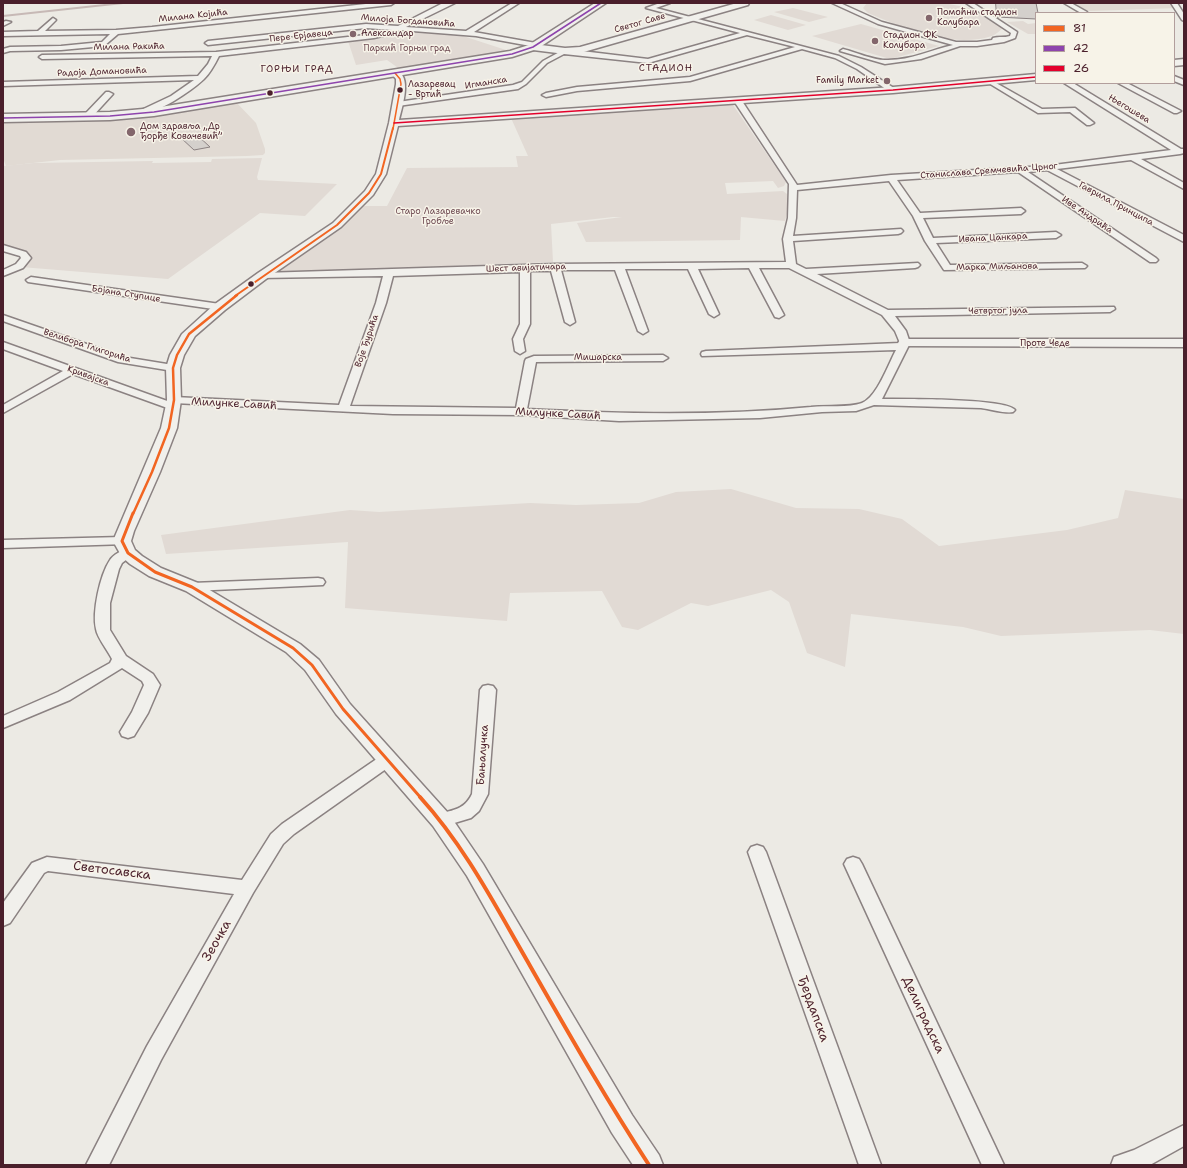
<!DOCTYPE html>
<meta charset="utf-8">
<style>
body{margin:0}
#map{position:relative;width:1187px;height:1168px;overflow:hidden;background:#eceae4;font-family:"Shantell Sans",sans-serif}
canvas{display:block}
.frame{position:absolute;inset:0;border:4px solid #4a1f2b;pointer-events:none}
.legend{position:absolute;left:1035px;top:12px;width:140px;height:72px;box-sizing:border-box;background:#f7f3e8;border:1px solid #b29e9c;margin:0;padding:5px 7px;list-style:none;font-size:12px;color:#4a1f2b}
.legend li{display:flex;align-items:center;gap:8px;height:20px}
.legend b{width:20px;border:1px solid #b29e9c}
</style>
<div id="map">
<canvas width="1187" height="1168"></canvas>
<div class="frame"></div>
<ul class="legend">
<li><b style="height:5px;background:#f26522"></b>81</li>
<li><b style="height:5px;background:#8e44ad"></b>42</li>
<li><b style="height:5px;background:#e4002b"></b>26</li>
</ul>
</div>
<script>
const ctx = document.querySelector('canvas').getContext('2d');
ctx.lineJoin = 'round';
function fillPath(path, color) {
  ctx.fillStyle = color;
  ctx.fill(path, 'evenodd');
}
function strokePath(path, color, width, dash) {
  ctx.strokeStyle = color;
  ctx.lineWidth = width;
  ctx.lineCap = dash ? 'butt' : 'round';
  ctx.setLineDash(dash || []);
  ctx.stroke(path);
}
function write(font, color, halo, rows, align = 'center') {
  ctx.font = font + ' "Shantell Sans",sans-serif';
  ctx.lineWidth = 3;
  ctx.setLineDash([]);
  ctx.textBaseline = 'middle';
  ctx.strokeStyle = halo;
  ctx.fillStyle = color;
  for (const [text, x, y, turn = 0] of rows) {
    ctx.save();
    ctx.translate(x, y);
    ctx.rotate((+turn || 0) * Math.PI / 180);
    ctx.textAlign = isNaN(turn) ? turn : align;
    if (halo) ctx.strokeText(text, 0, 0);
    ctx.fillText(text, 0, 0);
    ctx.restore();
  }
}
const built = new Path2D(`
 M1067,3H1174L1178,8L1090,11L1078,9Z
 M235,101L256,123L265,149V153L263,155L247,156L60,160L6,166L3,158V122L7,121L111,117Z`);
const green = new Path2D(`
 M867,3H944L969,8L1003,27C998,35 988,38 979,39C940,44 904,28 868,13L863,8Z
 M793,8L828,17L809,22L774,12Z
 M771,15L806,25L788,30L754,20Z
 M1023,21L1028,24L1036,23V34H1028L1007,22Z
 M861,24L939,46L890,59L812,36Z
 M404,29L460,35L509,51L401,70L387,60L356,65L348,41L385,35Z
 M730,104L733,105L786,182L784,186L778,188L773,181L725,183L727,194L783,191L787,194L788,210L785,221L741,217L740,240L586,242L577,223L622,217H613L551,224L553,262L269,273L362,206H387L407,168L518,167L516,156H528L511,118Z
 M262,158L257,177L258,180L337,184L305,216L260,213L168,279L21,267L30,261L31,257L28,253L3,246V166L34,163L153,161L152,163L211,162L212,159Z
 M731,489L796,508L859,509L902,519L939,546L1067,530L1118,518L1125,490L1184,499V634L1150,630L1001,636L963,627L851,614L845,667L807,653L789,602L771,590L708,606L691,603L638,630L622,627L602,591L510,593L507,621L345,608L348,542L166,554L161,535L350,510L379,512L530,503L576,505L639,503L676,492Z`);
const stream = new Path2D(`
 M3,16L123,3`);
const building = new Path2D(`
 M996,3H1036L1038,13H1036V19L997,17Z
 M196,134L210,147L194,150L180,137Z`);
const minor = new Path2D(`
 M375,3H394L391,5L118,34L104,46L61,50L10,51L3,53V49L10,47L61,46L102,42L110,34L3,36V32L38,31L53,18L56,20L45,31L116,30L152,27Z
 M443,3H455L406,27L466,31L512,3H519L474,32L536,43L539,45L536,47L476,36L400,30L394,33L374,38L219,56C215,64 210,73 204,79C189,93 160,111 140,116H137V112L171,96L194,80L3,86V82L198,76L208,64L212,56L42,59L39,57L42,55L216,52L374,34L392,30L366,28L208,45L205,43L208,41L366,24L398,26Z
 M660,3H670L656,8L839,56L861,67L897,90L896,92H890L857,69L835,58L802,49L690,81L577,91L546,97L542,95L546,93L577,87L690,77L795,47L747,35L648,63L564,54L547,63L526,84L518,89L398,106L394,104L398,102L513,85L522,82L543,61L565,49L648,59L740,33L646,8Z
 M832,3H840L882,22L956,42H977L992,40L993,38C999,36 1004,38 1010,36L1011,33L966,3H973L1017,32L1015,38L1004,42L977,46H960L921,59L885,64L840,51L843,49C855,52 873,60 885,60C909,61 931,50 953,45L878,24Z
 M1064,3H1071L1087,12L1081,13Z
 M1171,3H1177L1184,14V21L1182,20Z
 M6,21L11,22L3,26V22Z
 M1174,76L1184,80V85L1174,81Z
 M989,79L1042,109L1075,108L1094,123L1090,125H1087L1070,112L1038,113L987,82V80Z
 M1064,83H1073L1181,149H1184V153L1180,154L1141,159L1184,183V189L1131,160L1057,169L1184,235V242L1047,170L1028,172L1156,258L1158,260L1156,262H1150L1018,172L897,180L920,213L1021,208L1025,211L1021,214L923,218L933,238L1056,232L1061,235L1056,238L936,243L950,265L1082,263L1087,266L1085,268L944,270L925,241L913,216L889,181L797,190L796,218L793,236L901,229L903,231L901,233L898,234L793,241L796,264L806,269L918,263L920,265L918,267L915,268L817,274L888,310L1114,307L1115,309L1110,312L895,316L906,331L910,343L882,399C902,399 1006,398 1015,410L1013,412C1007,414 989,409 981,408L874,405L856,411L822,412L760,418L619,421L521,415L393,414L174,403L179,407L177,409L173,410L73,374L3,413V405L63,371L3,349V342L170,402L168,400L170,398L174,397L339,405L376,303L383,276L259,278L257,276L262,273L555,264L786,262L783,239L788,218L789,184L734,101L738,99L742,101L797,185L891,175L1046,166L1171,150ZM749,268L775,317L779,318L784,315L759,268H789L882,315L895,331L900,343L706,351L702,352L701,354L702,356L896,350C888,365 877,397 862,403C849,408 826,405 811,407C717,416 622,414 527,409L536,362L663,361L668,358L663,355L534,356L526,359L525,361L516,408L350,406L386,303L393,276L520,272V324L513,339L515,351L520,354L525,351L523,339L530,324V271H551L565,322L570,325L575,322L561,270H615L638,331L643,334L648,331L625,269H688L709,314L714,317L719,314L698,269Z
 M1118,83H1127L1181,111L1177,113H1174Z
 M106,92H109L113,94L91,118H85V114Z
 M3,245L26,252L31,258L23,268L3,276V270L16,264L21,258L20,256L3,251Z
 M31,277L220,304L225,307L220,310L28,282L26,280Z
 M3,315L124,357L173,365L178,368L173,371L118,362L3,321Z
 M122,537L127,538L129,541L127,544L3,548V540Z
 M128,549L133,550L135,553L122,563L119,569L110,603V630L126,656L153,674L160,685L148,713L134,736L128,738L122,736L120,732L132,712L144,685L142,681L122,668L70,700L3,728V716L58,692L110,663L112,659C108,651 97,637 96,629C92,612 100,575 110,560C113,555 122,550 128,549Z
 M318,578L323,579L325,582L323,585L192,591L187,590L185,587L187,584L192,583Z
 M488,685L493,686L496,690L488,794L479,811L471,818L441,827L435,825L432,820L435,815C451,810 464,811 472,794L480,690L483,686Z
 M387,754L393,756L395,760L393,764L294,834L283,844L253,893L161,1060L109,1165H86L147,1046L234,894L48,871L44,873L10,923L3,926V903L32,863L47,857L242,880L271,834L282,824L381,756Z
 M757,845L763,847L766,852L881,1165H859L748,852L751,847Z
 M853,857L859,859L862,864L1004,1165H982L844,864L847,859Z
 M1184,1125V1146L1150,1165H1111L1114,1157L1134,1150Z`);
const tertiary = new Path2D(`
 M737,3H749L748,5L580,53L565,54L533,50L529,47L533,44L565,48L580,47Z
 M1184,59V65L1174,66V60Z
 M395,70C413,75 402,107 399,120L893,87L1036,74V80L893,93L398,126L386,174L373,195L341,227L266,279L225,310L195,336L184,355L180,368L181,400L177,428L160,472L134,531L131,541L135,550L142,556L161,568L198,583L300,644L319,660L350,704L449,814L483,864L632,1115L659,1155L663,1165H633L612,1133L467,876L433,826L336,714L305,670L286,652L186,591L149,576L130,564L122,557L113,541L161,428L167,400L166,368L170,355L182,334L215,304L258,273L333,223L365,191L376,174L389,123L396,84V79L391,73Z
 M905,339H1184V347L900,346L898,343L900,340Z`);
const primary = new Path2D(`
 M595,3H606L537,49L512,57L154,116L110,120L3,122V114L110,112L154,108L510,51L529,45Z`);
const bus1Far4 = new Path2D(`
 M393,129L401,84L400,79L395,73`);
const bus1Far3 = new Path2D(`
 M235,296L337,225L369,193L381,174L393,128`);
const bus1Far2 = new Path2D(`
 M133,514L152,472L169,428L174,400L173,368L177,355L189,334L237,295`);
const bus1Far1 = new Path2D(`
 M133,513L122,541L128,553L155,572L192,587L293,648L312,665L343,709L421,798`);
const bus1 = new Path2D(`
 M420,797C460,841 488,892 517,943C560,1018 602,1093 649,1165`);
const bus2 = new Path2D(`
 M3,118L110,116L154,112L512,54L533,47L601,3`);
const bus3 = new Path2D(`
 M394,123L893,90L1036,77`);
const markers = [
 [929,18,4,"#83666c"],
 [353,34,4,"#83666c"],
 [875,41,4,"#83666c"],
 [887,81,4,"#83666c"],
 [400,90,3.5,"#4a1f2b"],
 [270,93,3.5,"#4a1f2b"],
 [131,132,5,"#83666c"],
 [251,284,3.5,"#4a1f2b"]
];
const farPoinames = [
 ["Помоћни стадион",937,13],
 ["Колубара",937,23],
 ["Александар",361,34],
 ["Стадион ФК",883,36],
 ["Колубара",883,46],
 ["Family Market",879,81,"right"],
 ["Дом здравља „Др",140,127],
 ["Ђорђе Ковачевић”",140,137]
];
const farStreetnames = [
 ["Милана Којића",193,16,-6],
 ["Милоја Богдановића",408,21,4],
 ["Светог Саве",640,23,-16],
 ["Пере Ерјавеца",301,36,-6],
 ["Милана Ракића",129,47,-1],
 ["Радоја Домановића",102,72,-2],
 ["Игманска",486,83,-9],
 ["Његошева",1129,109,31],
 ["Станислава Сремчевића Црног",989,171,-4],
 ["Гаврила Принципа",1116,204,28],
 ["Иве Андрића",1087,215,34],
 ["Ивана Цанкара",993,238,-3],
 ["Марка Миљанова",997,267,-1],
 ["Шест авијатичара",526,268,-2],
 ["Бојана Ступице",126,294,9],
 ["Четвртог јула",998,311,-1],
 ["Воје Ђурића",367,341,-71],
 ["Проте Чеде",1045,344],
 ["Велибора Глигорића",87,346,18],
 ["Мишарска",598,358],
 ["Кривајска",88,376,20]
];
const farParknames = [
 ["Паркић Горњи град",407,49],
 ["Старо Лазаревачко",438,212],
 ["Гробље",438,222]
];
const farBusnames = [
 ["Лазаревац",408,85],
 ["- Вртић",408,95]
];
const farNeighbourhoodnames = [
 ["СТАДИОН",666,68],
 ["ГОРЊИ ГРАД",297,69]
];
const streetNames = [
 ["Милунке Савић",234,404,3],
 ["Милунке Савић",558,414,3],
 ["Бањалучка",483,755,-86]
];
const nearStreetnames = [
 ["Светосавска",112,871,7],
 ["Зеочка",217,941,-60],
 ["Ђердапска",813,1009,70],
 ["Делиградска",923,1015,65]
];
fillPath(built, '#e1dad3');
fillPath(green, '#e1dad4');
strokePath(stream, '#c7b9b6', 2);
fillPath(building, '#d4d0cc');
strokePath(building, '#8b8282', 1);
strokePath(minor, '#8b8282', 3);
strokePath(tertiary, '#8b8282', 3);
strokePath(primary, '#8b8282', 3);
fillPath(minor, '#f1f0ec');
fillPath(tertiary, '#f1f0ec');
fillPath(primary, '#f1f0ec');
strokePath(bus1Far4, '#f26522', 1.5);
strokePath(bus1Far3, '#f26522', 2);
strokePath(bus1Far2, '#f26522', 2.5);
strokePath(bus1Far1, '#f26522', 3);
strokePath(bus1, '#f26522', 4);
strokePath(bus2, '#8e44ad', 1.5);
strokePath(bus3, '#e4002b', 1.5);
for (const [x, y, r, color] of markers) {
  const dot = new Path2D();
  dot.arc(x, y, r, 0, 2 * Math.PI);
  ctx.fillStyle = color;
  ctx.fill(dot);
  strokePath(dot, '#f7f3e8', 1.5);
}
write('9px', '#4a1f2b', '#f7f3e8', farPoinames, 'left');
write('9px', '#4a1f2b', '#f7f3e8', farStreetnames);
write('9px', '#6e4a52', '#f7f3e8', farParknames);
write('9px', '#4a1f2b', '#f7f3e8', farBusnames, 'left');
ctx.letterSpacing = '1px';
write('10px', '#4a1f2b', '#f7f3e8', farNeighbourhoodnames);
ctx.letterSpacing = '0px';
write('11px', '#4a1f2b', '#f7f3e8', streetNames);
write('13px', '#4a1f2b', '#f7f3e8', nearStreetnames);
</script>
